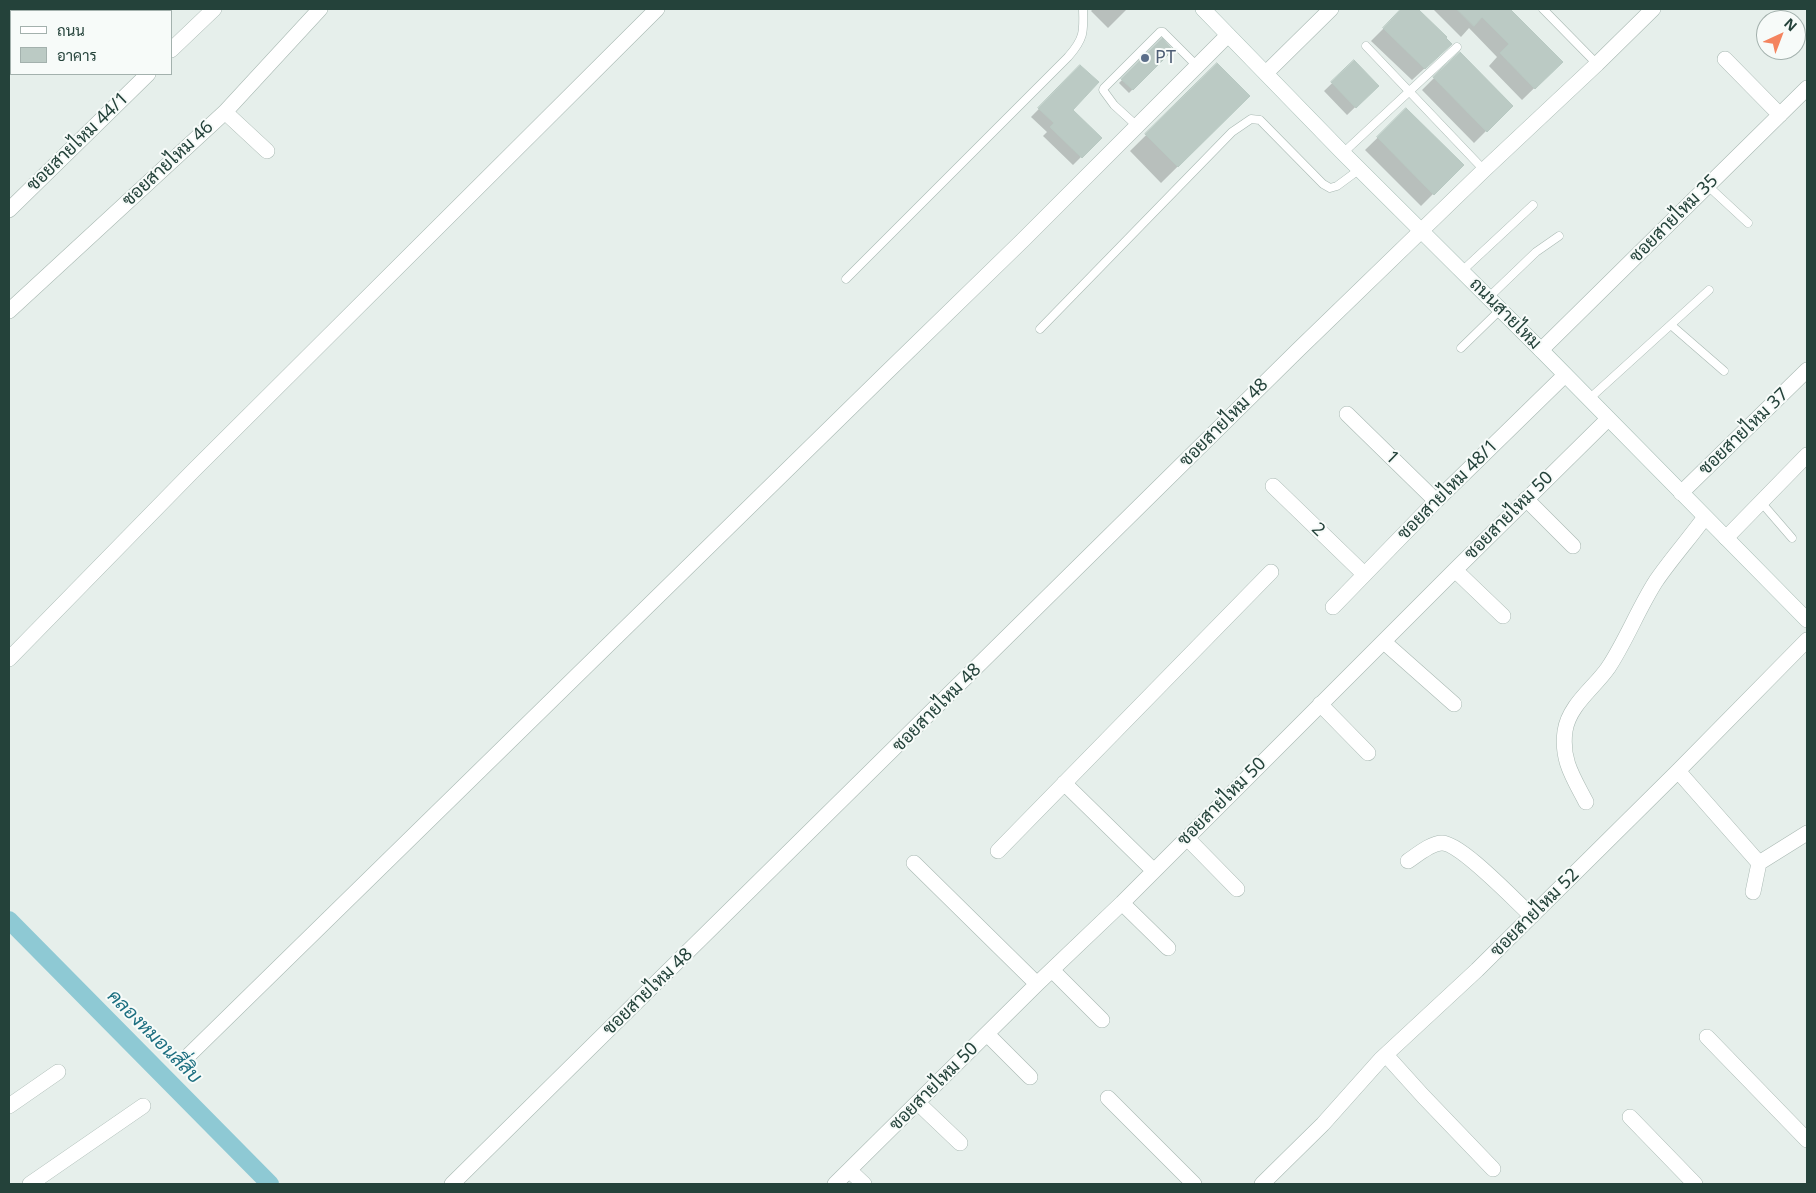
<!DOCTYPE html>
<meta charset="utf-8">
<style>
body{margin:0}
#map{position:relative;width:1816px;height:1193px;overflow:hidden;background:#e6efeb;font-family:"Noto Sans",Sarabun,sans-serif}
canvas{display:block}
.frame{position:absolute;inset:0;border:10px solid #24423a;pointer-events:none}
.legend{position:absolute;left:10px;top:10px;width:162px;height:65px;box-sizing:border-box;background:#f7fbf9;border:1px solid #a3b1ad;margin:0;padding:6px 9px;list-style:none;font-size:15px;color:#24423a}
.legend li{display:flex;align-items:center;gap:10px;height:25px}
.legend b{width:25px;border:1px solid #a3b1ad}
.north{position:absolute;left:1756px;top:10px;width:50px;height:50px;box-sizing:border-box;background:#f7fbf9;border:1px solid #a3b1ad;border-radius:50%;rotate:43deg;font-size:14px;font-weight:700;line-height:20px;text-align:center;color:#24423a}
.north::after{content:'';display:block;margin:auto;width:18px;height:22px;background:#f4845f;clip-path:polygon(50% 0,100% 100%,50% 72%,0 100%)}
</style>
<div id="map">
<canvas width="1816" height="1193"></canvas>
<div class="frame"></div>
<ul class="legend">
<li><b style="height:6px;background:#fff"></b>ถนน</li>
<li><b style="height:14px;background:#bbcac4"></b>อาคาร</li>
</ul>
<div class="north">N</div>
</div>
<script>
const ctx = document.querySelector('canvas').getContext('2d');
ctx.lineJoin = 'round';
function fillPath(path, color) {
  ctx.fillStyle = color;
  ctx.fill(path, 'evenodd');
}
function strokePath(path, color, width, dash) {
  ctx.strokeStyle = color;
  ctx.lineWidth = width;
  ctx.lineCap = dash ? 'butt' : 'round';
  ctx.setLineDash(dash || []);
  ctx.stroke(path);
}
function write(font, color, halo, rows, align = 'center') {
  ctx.font = font + ' "Noto Sans",Sarabun,sans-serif';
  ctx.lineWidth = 4;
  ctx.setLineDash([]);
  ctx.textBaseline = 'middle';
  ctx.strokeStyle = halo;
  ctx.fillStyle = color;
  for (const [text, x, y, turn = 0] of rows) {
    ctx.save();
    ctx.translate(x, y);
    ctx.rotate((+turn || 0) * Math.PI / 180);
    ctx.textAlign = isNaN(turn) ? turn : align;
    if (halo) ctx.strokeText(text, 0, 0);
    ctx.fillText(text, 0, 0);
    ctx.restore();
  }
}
const shadow = new Path2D(`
 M1093,9H1127L1108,28L1091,11Z
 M1403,9H1416L1445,37L1438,56L1412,80L1371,41Z
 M1433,9H1508L1561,62L1522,100L1489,66L1497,57L1469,28L1461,37Z
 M1162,40L1172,50L1129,93L1119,83Z
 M1354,62L1377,86L1347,115L1324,91Z
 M1217,65L1249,96L1161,183L1130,151Z
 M1080,67L1071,110L1100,138L1073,165L1043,136L1047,132L1031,117Z
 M1434,78L1511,106L1474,143L1422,90Z
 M1406,110L1462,165L1421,206L1365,150Z`);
const canal = new Path2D(`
 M9,920L270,1184`);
const building = new Path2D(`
 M1401,9H1418L1447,37L1446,38L1452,44L1425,69L1383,28Z
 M1457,9H1510L1563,62L1535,89L1500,53L1509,44L1482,17L1474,26Z
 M1162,38L1173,50L1133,90L1121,79Z
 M1460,52L1513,106L1487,132L1433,77Z
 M1354,60L1379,86L1356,108L1331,82Z
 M1217,63L1250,96L1178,167L1145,134Z
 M1080,65L1099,82L1073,110L1102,138L1082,158L1050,127L1054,123L1038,108Z
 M1406,108L1464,165L1434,195L1377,137Z`);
const lane = new Path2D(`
 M1543,9L1597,64
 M1366,46L1484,170
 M1137,126L1114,105L1103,90L1104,88L1160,32H1163L1197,66
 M1343,153L1457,47
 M1708,186L1748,223
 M1462,271L1533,205
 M846,279L1068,57C1084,39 1084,32 1083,9
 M1488,298L1536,252L1559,236
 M1671,325L1724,371
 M1040,329L1232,132L1251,119L1260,120L1323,184L1330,188L1337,186L1360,169
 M1461,348L1500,310
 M1589,399L1709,290
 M1760,501L1792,538`);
const street = new Path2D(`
 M40,11L42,9
 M9,42L11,39
 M171,50L214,9
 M1725,59L1780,115
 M1266,73L1331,9
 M225,112L267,151
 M9,210L148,74
 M9,311L225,112L320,9
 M1541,350L1807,88
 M1347,414L1436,501
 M1273,486L1364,574
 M1681,493L1807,370
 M1526,499L1573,546
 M1726,538L1807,455
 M1455,570L1503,616
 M1333,607L1436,501L1565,375
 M1384,642L1454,704
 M9,659L193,471L657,9
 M1320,704L1368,753
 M1678,771L1759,863L1753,892
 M1064,783L1154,871
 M1586,802C1573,777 1561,760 1565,731C1569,705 1594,688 1608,668C1626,641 1638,609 1656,581C1671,559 1689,539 1705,517
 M1187,838L1237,889
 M998,851L1271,572
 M1408,861C1417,855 1431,843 1442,843C1461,843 1516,902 1532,916
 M914,863L1037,984
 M1759,863L1807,833
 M1122,903L1168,948
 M1052,970L1102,1020
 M987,1034L1030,1077
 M1707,1037L1807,1140
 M1386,1055L1423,1096L1493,1169
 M188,1056L884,375L1023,240L1228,35
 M1108,1098L1194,1184
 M918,1103L960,1143
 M9,1106L58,1072
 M1630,1117L1695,1184
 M849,1170L864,1184
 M30,1184L143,1106
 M452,1184L1298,350L1484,170L1597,64L1653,9
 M835,1184L1037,984L1122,903L1455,570L1608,419
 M1262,1184L1323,1124L1381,1059L1477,970L1678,771L1807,640`);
const secondary = new Path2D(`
 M1203,9L1343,153L1541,350L1807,620`);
const markers = [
 [1145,58,5,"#5c6f8a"]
];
const serviceNames = [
 ["PT",1155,58]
];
const streetNames = [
 ["ซอยสายไหม 44/1",78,142,-44],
 ["ซอยสายไหม 46",168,164,-43],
 ["ซอยสายไหม 35",1674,219,-45],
 ["ถนนสายไหม",1505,314,45],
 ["ซอยสายไหม 48",1224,423,-45],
 ["ซอยสายไหม 37",1744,432,-44],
 ["1",1392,458,44],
 ["ซอยสายไหม 48/1",1448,490,-45],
 ["ซอยสายไหม 50",1509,516,-45],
 ["2",1318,530,44],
 ["ซอยสายไหม 48",937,708,-45],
 ["ซอยสายไหม 50",1222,802,-45],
 ["ซอยสายไหม 52",1535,913,-45],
 ["ซอยสายไหม 48",648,992,-44],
 ["ซอยสายไหม 50",934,1087,-45]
];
const waterNames = [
 ["คลองหมอนสี่สิบ",154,1037,45]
];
fillPath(shadow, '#0003');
strokePath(canal, '#8ec9d4', 18);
fillPath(building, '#bbcac4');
strokePath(building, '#b8c9c2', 1);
strokePath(lane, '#a8b8b2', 9);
strokePath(street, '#a8b8b2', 16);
strokePath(secondary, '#a4bbb3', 16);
strokePath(lane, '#fff', 8);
strokePath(street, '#fff', 15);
strokePath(secondary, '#fff', 15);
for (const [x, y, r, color] of markers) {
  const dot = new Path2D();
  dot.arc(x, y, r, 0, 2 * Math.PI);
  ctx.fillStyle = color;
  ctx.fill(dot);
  strokePath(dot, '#f7fbf9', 2);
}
write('18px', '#4e5e75', '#f7fbf9', serviceNames, 'left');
write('18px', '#24423a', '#f7fbf9', streetNames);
write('italic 19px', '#1c6f80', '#f7fbf9', waterNames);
</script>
